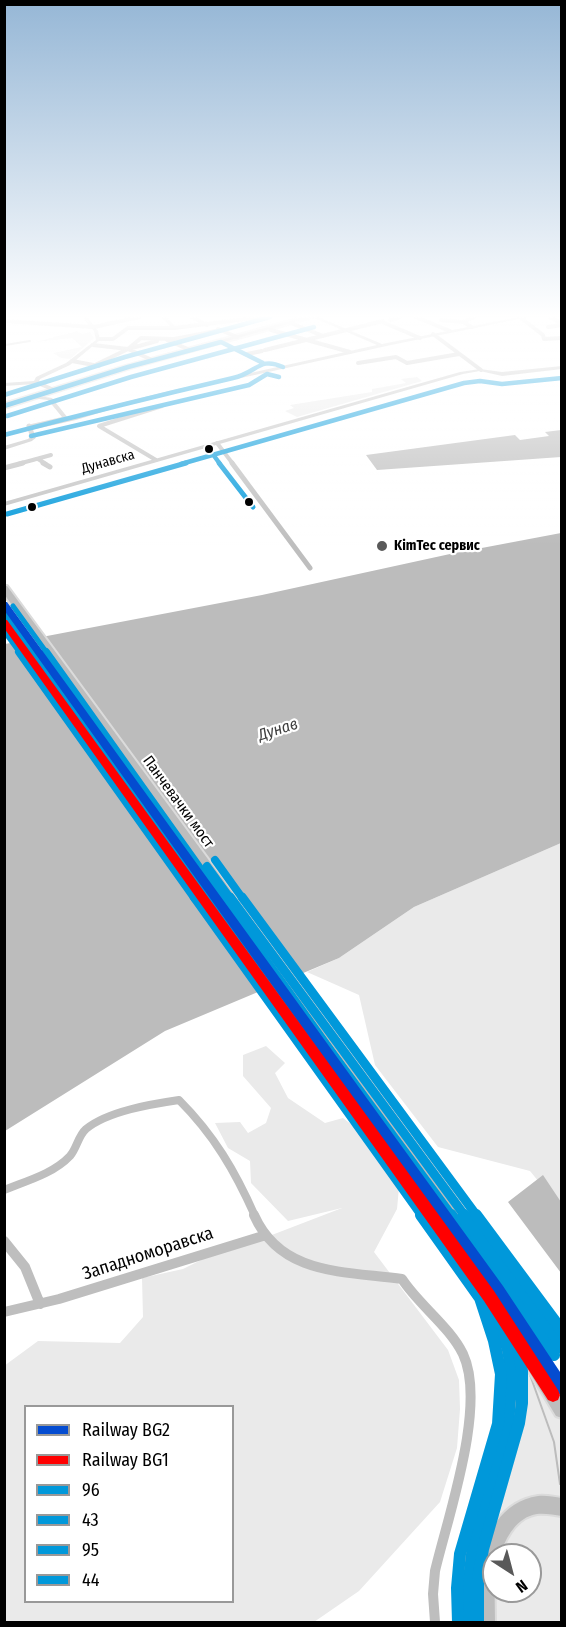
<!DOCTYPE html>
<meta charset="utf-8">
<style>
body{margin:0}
#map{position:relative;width:566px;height:1627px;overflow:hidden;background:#fff;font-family:"Fira Sans Condensed",sans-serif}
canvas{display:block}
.frame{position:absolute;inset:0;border:6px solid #000;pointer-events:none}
.legend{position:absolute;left:24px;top:1405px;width:210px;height:198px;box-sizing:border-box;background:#fff;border:2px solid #999;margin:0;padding:8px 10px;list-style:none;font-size:18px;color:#000}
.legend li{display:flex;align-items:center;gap:12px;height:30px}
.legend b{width:30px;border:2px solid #999}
.north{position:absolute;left:482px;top:1543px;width:60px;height:60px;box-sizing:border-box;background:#fff;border:2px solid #999;border-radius:50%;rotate:144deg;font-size:16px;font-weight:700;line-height:24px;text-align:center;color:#000}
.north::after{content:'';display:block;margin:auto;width:21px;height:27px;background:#595959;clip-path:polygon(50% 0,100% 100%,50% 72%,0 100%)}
</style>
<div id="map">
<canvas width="566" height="1627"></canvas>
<div class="frame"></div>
<ul class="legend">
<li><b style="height:8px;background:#044cd0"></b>Railway BG2</li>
<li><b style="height:8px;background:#f00"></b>Railway BG1</li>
<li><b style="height:8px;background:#0098da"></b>96</li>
<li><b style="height:8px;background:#0098da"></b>43</li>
<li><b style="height:8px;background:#0098da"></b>95</li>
<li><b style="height:8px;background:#0098da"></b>44</li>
</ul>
<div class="north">N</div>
</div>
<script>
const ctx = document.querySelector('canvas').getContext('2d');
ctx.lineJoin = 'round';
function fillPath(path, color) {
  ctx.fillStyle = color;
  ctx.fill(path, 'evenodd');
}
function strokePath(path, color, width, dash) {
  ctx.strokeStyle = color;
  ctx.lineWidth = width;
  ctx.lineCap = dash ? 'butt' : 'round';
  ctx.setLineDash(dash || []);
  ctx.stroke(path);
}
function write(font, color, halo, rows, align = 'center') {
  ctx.font = font + ' "Fira Sans Condensed",sans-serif';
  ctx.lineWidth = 4.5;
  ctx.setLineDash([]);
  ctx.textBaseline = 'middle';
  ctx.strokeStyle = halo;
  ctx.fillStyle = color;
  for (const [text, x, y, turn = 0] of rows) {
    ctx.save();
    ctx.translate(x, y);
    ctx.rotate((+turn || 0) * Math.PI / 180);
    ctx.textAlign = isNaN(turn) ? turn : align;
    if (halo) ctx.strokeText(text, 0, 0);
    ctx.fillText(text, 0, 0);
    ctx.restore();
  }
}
const green = new Path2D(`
 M77,331L82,334L90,332L94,338L70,359L61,358L53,353L82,347L72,338L36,342Z
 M417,377L422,381L297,417L285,411L294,408L290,405L372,392V389L406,383L401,379Z
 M561,843V1209L530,1171L438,1147L375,1065L359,995L307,972L339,958L414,907Z
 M266,1046L285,1063L275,1073L288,1098L325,1123L343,1118L361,1132L399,1187L397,1209L374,1252L448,1350L459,1380L460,1409L457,1448L440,1502L359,1591L314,1622H5L4,1366L38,1341L120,1343L143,1317L142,1278L183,1269L215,1253L251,1243L342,1208L288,1221L251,1183L250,1161L228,1148L215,1123L240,1122L248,1133L266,1123L271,1108L243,1076V1055ZM26,1406H232V1602H26Z
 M516,1339L561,1418V1500C548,1496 533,1497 520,1503C476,1524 475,1580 477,1622H473C467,1535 522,1463 518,1376C517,1364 517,1351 513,1340Z
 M533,1511L561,1512V1622H490L488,1600L494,1591H530V1555H495L501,1538Z`);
const water = new Path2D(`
 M561,430V457L377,470L366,455L515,435L520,440L549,436L545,432Z
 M561,533V843L414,907L339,958L165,1031L5,1131V644L262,595L450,554Z
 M543,1175L561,1202V1273L508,1202Z`);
const pier = new Path2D(`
 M41,633L296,980L267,992L18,638Z`);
const stream = new Path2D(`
 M529,1372L554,1442L560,1484`);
const pedestrian = new Path2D(`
 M5,345L30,341`);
const minorFar3 = new Path2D(`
 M164,317L174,328
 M192,317L207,325
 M416,317L450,331
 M550,317L562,324
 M521,318L543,335L544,339L562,338
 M390,320L400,317
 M441,320L463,322L472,327
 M4,321L94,327L139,317
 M380,321L420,338
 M463,322L474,317
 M291,323L323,336
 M548,327L562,325
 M218,329L237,337
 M271,330L350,352
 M433,334L481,370
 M99,339H113L128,328H174L262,317
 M167,340L190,350
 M93,345L128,349L152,360
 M128,349L141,338L174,339L221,330
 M265,350L383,321
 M247,354L262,351
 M72,361L99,366
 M358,363L396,357L407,363L459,354
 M95,365L128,349L157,341
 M99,426L156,460
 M99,426L162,406
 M217,443L233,464
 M38,459L46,464
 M18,464L51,455`);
const minorFar2 = new Path2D(`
 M43,463L50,467
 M232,463L310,568
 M4,468L23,463`);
const minorFar1 = new Path2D(`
 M4,1190C26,1181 53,1174 70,1156C77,1148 78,1136 86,1129C108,1111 152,1104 179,1100C214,1135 235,1171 255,1216`);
const minor = new Path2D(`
 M254,1215C281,1276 345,1271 402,1279C419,1305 450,1327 463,1354C487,1405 448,1516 435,1571L433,1594L435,1622
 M4,1241L25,1267L40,1304
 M4,1312L59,1299L266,1235`);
const tertiary = new Path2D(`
 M312,317H318L382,344L493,322L519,317H529L391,345L191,389L128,404L76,420L4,436V433L12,431L73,418L125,402L169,391L377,345Z
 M223,343H227L265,363L261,364L223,345Z`);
const secondary = new Path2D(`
 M82,317H87L98,331L100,340L70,365L40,379L39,381L56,389V391H52L35,384L4,386V383L34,381L36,377L66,363L96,340L94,331Z
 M562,366V369L502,376L480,371L463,374L4,506V502L460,372L480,369L502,372Z
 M32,395L52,398L68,418L27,427V425L62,417L48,400L30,398L29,397Z
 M31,436L36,437L32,441L4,450V446L28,439Z`);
const primary = new Path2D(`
 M304,317H313L130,368L4,408V404L126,366Z
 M4,586H7L483,1233L562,1335V1357L556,1355L473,1243L4,594Z
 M4,610H7L496,1288L562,1394V1418L556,1416L516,1350C528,1417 502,1473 484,1536L479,1567C484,1535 502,1501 538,1496C545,1495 554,1497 562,1498V1516C554,1515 545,1513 537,1514C517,1517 506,1537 500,1555H494L495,1622H459C456,1594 459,1564 466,1536C480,1482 507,1429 503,1372C502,1350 494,1330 487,1310L489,1306L4,619Z`);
const secondaryBridge = new Path2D(`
 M29,426L33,437`);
const bus1Far4 = new Path2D(`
 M221,342L263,363
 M4,406L128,367L221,342
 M4,435C80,415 156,396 233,378C257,373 259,356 283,367`);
const bus1Far3 = new Path2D(`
 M4,613L33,653`);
const bus1Far2 = new Path2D(`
 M32,652L208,899
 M207,866L231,899`);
const bus1Far1 = new Path2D(`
 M207,897L435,1216
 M230,897L465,1216`);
const bus1 = new Path2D(`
 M434,1215L490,1293L508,1350L512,1374L508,1424L473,1547L469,1579L468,1622
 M464,1215L562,1348`);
const bus2Far4 = new Path2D(`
 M7,416L131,377L314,327`);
const bus2Far3 = new Path2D(`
 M4,631L20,653`);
const bus2Far2 = new Path2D(`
 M19,652L195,899
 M199,872L219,899`);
const bus2Far1 = new Path2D(`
 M194,897L422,1216
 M217,897L452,1216`);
const bus2 = new Path2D(`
 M421,1215L480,1298L494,1341L501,1374L498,1424L460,1554L457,1588L458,1622
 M451,1215L554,1355`);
const bus3Far4 = new Path2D(`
 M4,395L125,357L270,317`);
const bus3Far3 = new Path2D(`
 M13,606L47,653`);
const bus3Far2 = new Path2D(`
 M46,652L222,899
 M215,860L243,899`);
const bus3Far1 = new Path2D(`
 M221,897L448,1216
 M242,897L477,1216`);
const bus3 = new Path2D(`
 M447,1215L500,1289L518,1347L522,1371V1403L519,1423L483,1549L478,1580V1621
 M476,1215L562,1331`);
const bus4Far1 = new Path2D(`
 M31,436L249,385L267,374L279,377
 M209,449L220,464
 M181,464L464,383L480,381L502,384L562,378`);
const bus4 = new Path2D(`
 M219,463L253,507
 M7,514L186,463`);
const rail1 = new Path2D(`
 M4,602H7L503,1286L562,1375V1395L557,1393L493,1294L4,610Z`);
const rail2 = new Path2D(`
 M4,620H7L494,1291L558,1390L560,1395L558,1400L553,1402L548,1400L484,1301L4,628Z`);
const markers = [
 [209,449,5,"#000"],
 [249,502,5,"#000"],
 [32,507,5,"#000"],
 [382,546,6,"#595959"]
];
const farStreetnames = [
 ["Дунавска",108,462,-16]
];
const farPoinames = [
 ["KimTec сервис",394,546]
];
const streetNames = [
 ["Панчевачки мост",178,802,54]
];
const waterNames = [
 ["Дунав",278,730,-18]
];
const nearStreetnames = [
 ["Западноморавска",148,1254,-18]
];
fillPath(green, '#eaeaea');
fillPath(water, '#bcbcbc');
fillPath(pier, '#fff');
strokePath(stream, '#bcbcbc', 2);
strokePath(primary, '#dbdbdb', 4);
strokePath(pedestrian, '#bebebe', 2);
strokePath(minorFar3, '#bebebe', 4);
strokePath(minorFar2, '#bebebe', 5);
strokePath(minorFar1, '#bebebe', 8);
strokePath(minor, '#bebebe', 10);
fillPath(tertiary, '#bebebe');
fillPath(secondary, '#c1c1c1');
fillPath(primary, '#bdbdbd');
strokePath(secondaryBridge, '#c1c1c1', 5);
strokePath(bus1Far4, '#0098da', 4.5);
strokePath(bus1Far3, '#0098da', 5);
strokePath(bus1Far2, '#0098da', 8);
strokePath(bus1Far1, '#0098da', 9);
strokePath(bus1, '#0098da', 12);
strokePath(bus2Far4, '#0098da', 4.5);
strokePath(bus2Far3, '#0098da', 5);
strokePath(bus2Far2, '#0098da', 8);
strokePath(bus2Far1, '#0098da', 9);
strokePath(bus2, '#0098da', 12);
strokePath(bus3Far4, '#0098da', 4.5);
strokePath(bus3Far3, '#0098da', 5);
strokePath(bus3Far2, '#0098da', 8);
strokePath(bus3Far1, '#0098da', 9);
strokePath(bus3, '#0098da', 12);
strokePath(bus4Far1, '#0098da', 4.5);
strokePath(bus4, '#0098da', 5);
fillPath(rail1, '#044cd0');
fillPath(rail2, '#f00');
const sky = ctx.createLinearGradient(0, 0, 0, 545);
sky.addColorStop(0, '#96b7d6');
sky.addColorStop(0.58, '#fff');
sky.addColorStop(1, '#ffffff00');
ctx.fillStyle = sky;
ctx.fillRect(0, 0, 566, 545);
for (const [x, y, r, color] of markers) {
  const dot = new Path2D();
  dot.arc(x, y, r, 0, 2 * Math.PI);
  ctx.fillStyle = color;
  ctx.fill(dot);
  strokePath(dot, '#fff', 2);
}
write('14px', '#000', '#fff', farStreetnames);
write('bold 14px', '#000', '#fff', farPoinames, 'left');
write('15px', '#000', '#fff', streetNames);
write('italic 16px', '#404040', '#fff', waterNames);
write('18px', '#000', '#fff', nearStreetnames);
</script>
